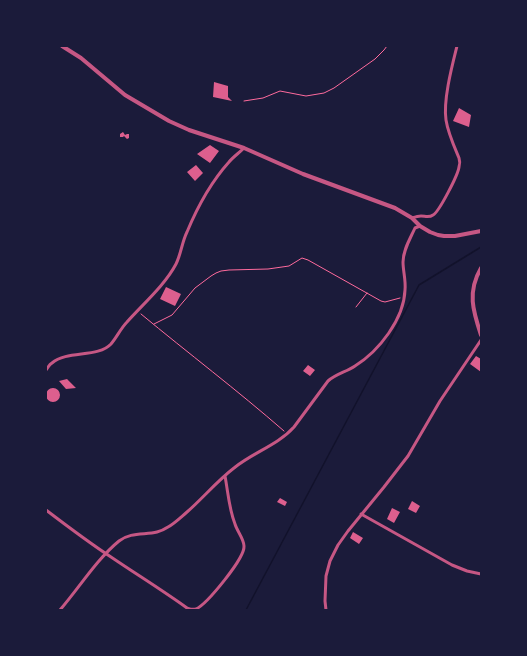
<!DOCTYPE html>
<style>
body{margin:0}
#map{position:relative;width:527px;height:656px;overflow:hidden;background:#1b1b3a;font-family:"PT Sans Narrow",sans-serif}
canvas{display:block}
.frame{position:absolute;inset:0;border:47px solid #1b1b3a;pointer-events:none}
</style>
<div id="map">
<canvas width="527" height="656"></canvas>
<div class="frame"></div>
</div>
<script>
const ctx = document.querySelector('canvas').getContext('2d');
ctx.lineJoin = 'round';
function strokePath(path, color, width, dash) {
  ctx.strokeStyle = color;
  ctx.lineWidth = width;
  ctx.lineCap = dash ? 'butt' : 'round';
  ctx.setLineDash(dash || []);
  ctx.stroke(path);
}
function fillPath(path, color) {
  ctx.fillStyle = color;
  ctx.fill(path, 'evenodd');
}
const stream = new Path2D(`
 M246,610L419,285L481,247`);
const building = new Path2D(`
 M214,82L228,86V97L232,101L213,97Z
 M459,108L471,115L469,127L453,121Z
 M123,132L125,135L127,134H129V138L127,139L124,136L123,137H120V134Z
 M210,145L219,151L210,163L197,154Z
 M196,165L203,173L195,181L187,172Z
 M166,287L181,294L175,306L160,299Z
 M476,356L481,359V372L470,364Z
 M308,365L315,370L310,376L303,371Z
 M67,379L76,388L66,389L59,381Z
 M46 395a7 7 0 1 1 14 0a7 7 0 1 1-14 0Z
 M280,498L287,502L285,506L277,502Z
 M412,501L420,506L416,513L408,509Z
 M392,508L400,512L394,523L387,519Z
 M353,532L363,538L359,544L350,538Z`);
const path = new Path2D(`
 M244,101L263,98L280,91L306,96L324,93L334,88L375,59L384,50L387,46
 M356,307L367,293
 M141,314C188,353 237,390 284,431
 M154,324L172,315L195,288L211,276L216,273L221,271L229,270L268,269L289,266L302,258L308,260L381,301L385,302L400,298`);
const minor = new Path2D(`
 M412,218C415,217 418,216 421,216C425,216 429,218 433,215C439,212 458,175 459,167C460,164 460,161 459,158C454,146 448,133 446,120C443,100 452,66 457,46
 M46,370C48,368 49,364 52,363C67,350 98,358 111,344C117,337 121,328 127,322C143,304 165,285 176,264C181,254 182,242 187,232C197,208 211,182 229,162C233,157 239,153 244,148
 M46,510C67,526 88,542 111,557C136,574 162,590 187,608C190,609 192,610 196,609C207,604 245,558 244,546C244,539 237,531 235,524C229,509 228,492 225,476
 M361,514L452,565L467,571L481,574
 M60,610C79,588 97,559 119,541C130,532 145,535 157,532C161,531 165,529 168,527C175,523 181,517 187,512C203,498 217,481 234,468C252,453 278,445 294,427L328,381C336,374 346,372 355,366C379,351 404,319 405,290C406,280 403,271 403,262C403,250 410,239 415,228L420,226
 M326,610L325,601L326,576L330,561L338,545L348,531L384,487L408,456L440,401L481,340`);
const tertiary = new Path2D(`
 M62,46L81,58L125,95L169,121L189,130L244,148L303,174L395,208L412,218L420,226L430,232L438,235L444,236H455L481,231
 M481,268C467,292 473,311 481,335`);
strokePath(stream, '#12122b', 1.5);
fillPath(building, '#dd5f8e');
strokePath(path, '#ff6b9d', 1);
strokePath(minor, '#c65784', 3);
strokePath(tertiary, '#c65784', 4);
</script>
